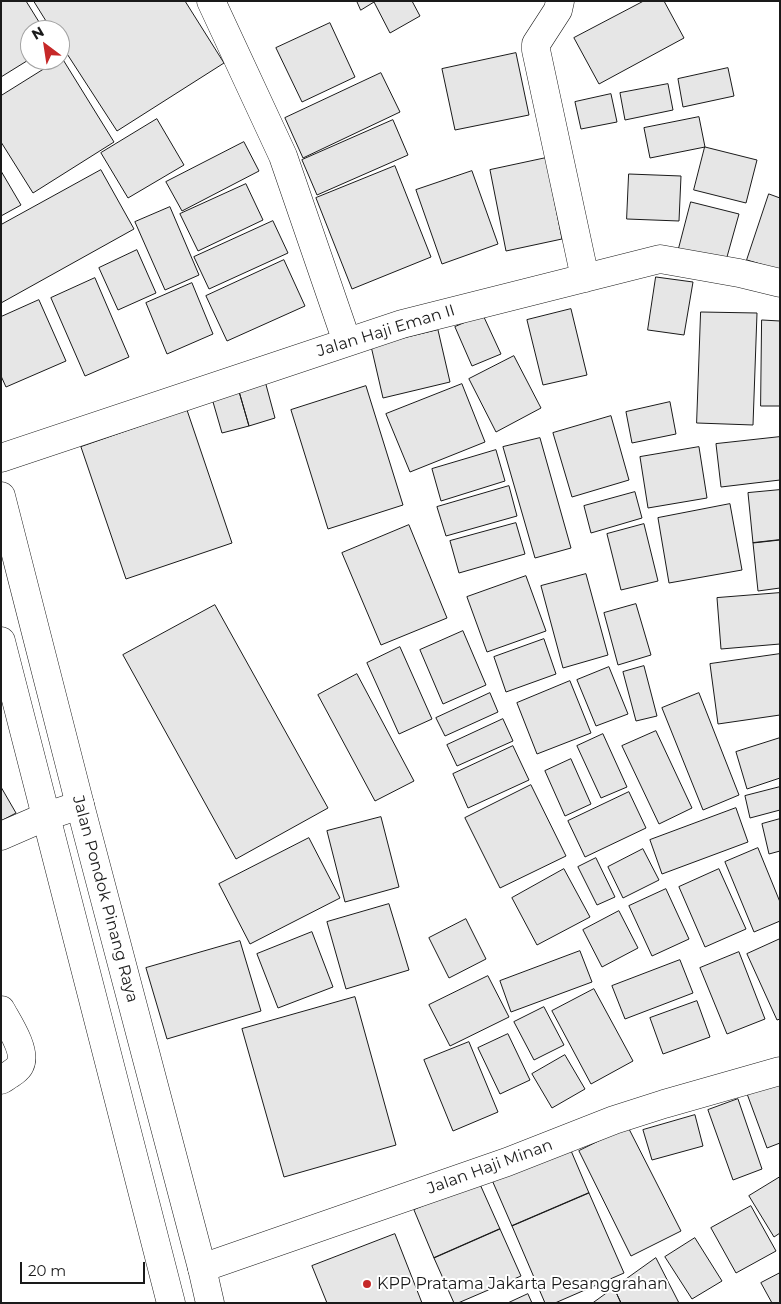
<!DOCTYPE html>
<style>
body{margin:0}
#map{position:relative;width:781px;height:1304px;overflow:hidden;background:#fff;font-family:Montserrat,sans-serif}
canvas{display:block}
.frame{position:absolute;inset:0;border:2px solid #1a1a1a;pointer-events:none}
.north{position:absolute;left:20px;top:20px;width:50px;height:50px;box-sizing:border-box;background:#fff;border:1px solid #a3a3a3;border-radius:50%;rotate:329deg;font-size:14px;font-weight:700;line-height:20px;text-align:center;color:#1a1a1a}
.north::after{content:'';display:block;margin:auto;width:18px;height:22px;background:#c62828;clip-path:polygon(50% 0,100% 100%,50% 72%,0 100%)}
.scale{position:absolute;left:20px;top:1262px;width:125px;height:22px;box-sizing:border-box;border:2px solid #1a1a1a;border-top:0;padding-left:6px;font-size:15px;line-height:18px;white-space:nowrap;color:#1a1a1a;-webkit-text-stroke:4px #fff;paint-order:stroke}
</style>
<div id="map">
<canvas width="781" height="1304"></canvas>
<div class="frame"></div>
<div class="north">N</div>
<div class="scale">20 m</div>
</div>
<script>
const ctx = document.querySelector('canvas').getContext('2d');
ctx.lineJoin = 'round';
function fillPath(path, color) {
  ctx.fillStyle = color;
  ctx.fill(path, 'evenodd');
}
function strokePath(path, color, width, dash) {
  ctx.strokeStyle = color;
  ctx.lineWidth = width;
  ctx.lineCap = dash ? 'butt' : 'round';
  ctx.setLineDash(dash || []);
  ctx.stroke(path);
}
function write(font, color, halo, rows, align = 'center') {
  ctx.font = font + ' Montserrat,sans-serif';
  ctx.lineWidth = 4;
  ctx.setLineDash([]);
  ctx.textBaseline = 'middle';
  ctx.strokeStyle = halo;
  ctx.fillStyle = color;
  for (const [text, x, y, turn = 0] of rows) {
    ctx.save();
    ctx.translate(x, y);
    ctx.rotate((+turn || 0) * Math.PI / 180);
    ctx.textAlign = isNaN(turn) ? turn : align;
    if (halo) ctx.strokeText(text, 0, 0);
    ctx.fillText(text, 0, 0);
    ctx.restore();
  }
}
const building = new Path2D(`
 M1,1H26L44,30H30V59L1,77Z
 M34,1H185L224,63L117,131L60,43V30H52Z
 M357,1H412L420,16L390,33L374,2L361,10Z
 M644,1H664L684,38L599,84L574,38Z
 M330,23L355,77L302,102L276,48Z
 M516,53L529,115L455,130L442,69Z
 M62,58L114,142L33,193L1,142V96Z
 M728,68L734,96L683,107L678,79Z
 M381,73L400,112L303,158L285,118Z
 M668,84L673,110L625,120L620,93Z
 M611,94L617,122L581,129L575,102Z
 M699,117L705,147L650,158L644,128Z
 M157,119L184,165L128,198L101,153Z
 M393,120L408,155L317,195L302,160Z
 M244,142L259,171L182,211L166,182Z
 M705,147L757,160L746,203L694,190Z
 M546,158L562,239L506,251L490,170Z
 M395,166L431,257L352,289L316,198Z
 M101,170L134,229L1,303V225Z
 M1,171L21,205L1,216Z
 M472,171L498,244L442,264L416,190Z
 M629,174L681,176L679,221L627,219Z
 M246,184L263,220L198,251L180,214Z
 M769,194L780,198V270L747,260Z
 M691,202L739,214L725,264L678,252Z
 M170,207L199,275L165,290L135,222Z
 M273,221L288,253L209,289L194,257Z
 M137,250L156,293L118,310L99,268Z
 M284,260L305,306L227,341L206,296Z
 M656,277L693,282L684,335L648,330Z
 M95,278L129,357L85,376L51,298Z
 M192,283L213,334L167,354L146,303Z
 M39,300L66,361L6,387L1,376V317Z
 M571,309L587,375L543,385L527,320Z
 M701,312L757,313L753,425L697,423Z
 M483,315L501,354L472,366L455,327Z
 M762,320L780,321V406H761Z
 M438,330L450,382L383,398L371,346Z
 M514,356L541,408L496,432L469,379Z
 M265,381L275,418L249,426L238,388Z
 M462,384L485,442L410,472L386,414Z
 M366,386L403,505L328,529L291,410Z
 M238,388L249,426L222,433L211,395Z
 M670,402L676,434L632,443L626,412Z
 M187,410L232,543L126,579L81,447Z
 M611,416L629,480L572,497L553,433Z
 M780,437V480L721,487L716,444Z
 M540,438L571,548L535,558L503,447Z
 M699,447L707,498L648,508L640,457Z
 M496,450L505,481L441,501L432,469Z
 M509,486L517,516L446,536L437,507Z
 M780,490V540L753,543L748,493Z
 M635,492L642,518L591,533L584,506Z
 M730,504L742,570L669,583L658,518Z
 M516,523L525,554L459,573L450,541Z
 M644,524L658,581L621,590L607,534Z
 M409,525L447,618L381,645L342,553Z
 M780,540V588L758,591L753,543Z
 M586,574L608,655L563,668L541,586Z
 M526,576L546,631L487,652L467,597Z
 M780,593V644L721,649L717,598Z
 M636,604L651,655L618,665L604,613Z
 M215,605L328,808L236,859L123,655Z
 M463,631L486,685L443,704L420,650Z
 M544,639L556,674L506,692L494,657Z
 M400,647L432,719L399,734L367,663Z
 M780,654V715L718,724L710,664Z
 M644,666L657,716L636,721L623,672Z
 M609,667L628,714L596,726L577,680Z
 M357,674L414,781L375,801L318,695Z
 M570,681L591,733L537,754L517,703Z
 M490,693L498,712L445,736L436,718Z
 M699,693L739,795L703,810L662,708Z
 M503,719L513,741L457,766L447,745Z
 M656,731L692,808L659,824L622,746Z
 M603,734L627,787L601,798L577,746Z
 M780,738V778L747,789L736,752Z
 M513,746L529,780L468,808L453,774Z
 M571,759L591,804L565,816L545,771Z
 M531,785L566,856L500,888L465,818Z
 M1,787L16,813L1,821Z
 M780,787V810L750,818L745,796Z
 M629,792L646,828L585,857L568,821Z
 M736,808L748,842L662,874L650,840Z
 M381,817L399,887L345,902L327,831Z
 M780,819V851L769,854L762,824Z
 M309,838L340,898L250,944L219,884Z
 M758,848L780,902V921L754,932L725,862Z
 M643,849L659,880L623,898L608,867Z
 M596,858L615,897L597,905L578,867Z
 M564,869L590,917L537,945L512,898Z
 M719,869L746,929L705,947L679,887Z
 M666,889L689,939L652,956L629,906Z
 M389,904L409,970L346,989L327,922Z
 M619,911L638,948L602,967L583,930Z
 M466,919L486,959L449,978L429,938Z
 M312,932L333,987L278,1008L257,954Z
 M780,939V1019L777,1020L747,954Z
 M240,941L261,1011L167,1039L146,968Z
 M580,951L592,982L511,1012L500,981Z
 M739,952L765,1019L727,1034L700,968Z
 M680,960L693,993L625,1019L612,986Z
 M488,976L509,1017L450,1046L429,1005Z
 M594,989L633,1061L591,1084L552,1011Z
 M355,997L396,1145L284,1177L242,1029Z
 M697,1001L710,1037L663,1054L650,1018Z
 M544,1007L564,1045L534,1060L514,1022Z
 M508,1034L530,1080L500,1094L478,1048Z
 M469,1042L498,1112L453,1131L424,1060Z
 M565,1055L585,1089L552,1108L532,1074Z
 M780,1079V1143L767,1148L746,1091Z
 M738,1099L762,1169L733,1180L708,1110Z
 M695,1115L703,1146L652,1160L643,1130Z
 M628,1127L681,1231L631,1256L579,1151Z
 M569,1146L589,1193L512,1226L492,1180Z
 M780,1177V1233L774,1237L749,1196Z
 M479,1182L500,1229L434,1258L414,1210Z
 M589,1193L624,1273L555,1303H545L512,1226Z
 M751,1206L776,1251L736,1273L711,1228Z
 M500,1229L521,1276L458,1303H454L434,1258Z
 M395,1234L422,1303H327L312,1266Z
 M695,1238L722,1281L692,1299L665,1257Z
 M656,1258L679,1303H621L614,1288Z
 M780,1273V1303H772L761,1283Z
 M614,1288L621,1303H593Z
 M528,1294L532,1303H508Z`);
const minor = new Path2D(`
 M211,1L283,156L347,342
 M560,1L558,10L536,44V50L585,278
 M1,458L402,324L660,259L739,273L780,283
 M1,836L47,816L80,805
 M1,1010C8,1023 27,1051 20,1065C17,1071 7,1076 1,1080
 M202,1268L507,1162L614,1120L664,1104L780,1071`);
const major = new Path2D(`
 M1,496L80,805L202,1268L210,1303
 M1,641L171,1303`);
const markers = [
 [367,1284,5,"#c62828"]
];
const streetNames = [
 ["Jalan Haji Eman II",386,331,-17],
 ["Jalan Pondok Pinang Raya",105,899,75],
 ["Jalan Haji Minan",490,1167,-20]
];
const poiNames = [
 ["KPP Pratama Jakarta Pesanggrahan",377,1284]
];
fillPath(building, '#e6e6e6');
strokePath(building, '#1a1a1a', 1);
strokePath(minor, '#1a1a1a', 29);
strokePath(major, '#1a1a1a', 29);
strokePath(minor, '#fff', 28);
strokePath(major, '#fff', 28);
for (const [x, y, r, color] of markers) {
  const dot = new Path2D();
  dot.arc(x, y, r, 0, 2 * Math.PI);
  ctx.fillStyle = color;
  ctx.fill(dot);
  strokePath(dot, '#fff', 2);
}
write('16px', '#1a1a1a', '#fff', streetNames);
write('16px', '#1a1a1a', '#fff', poiNames, 'left');
</script>
